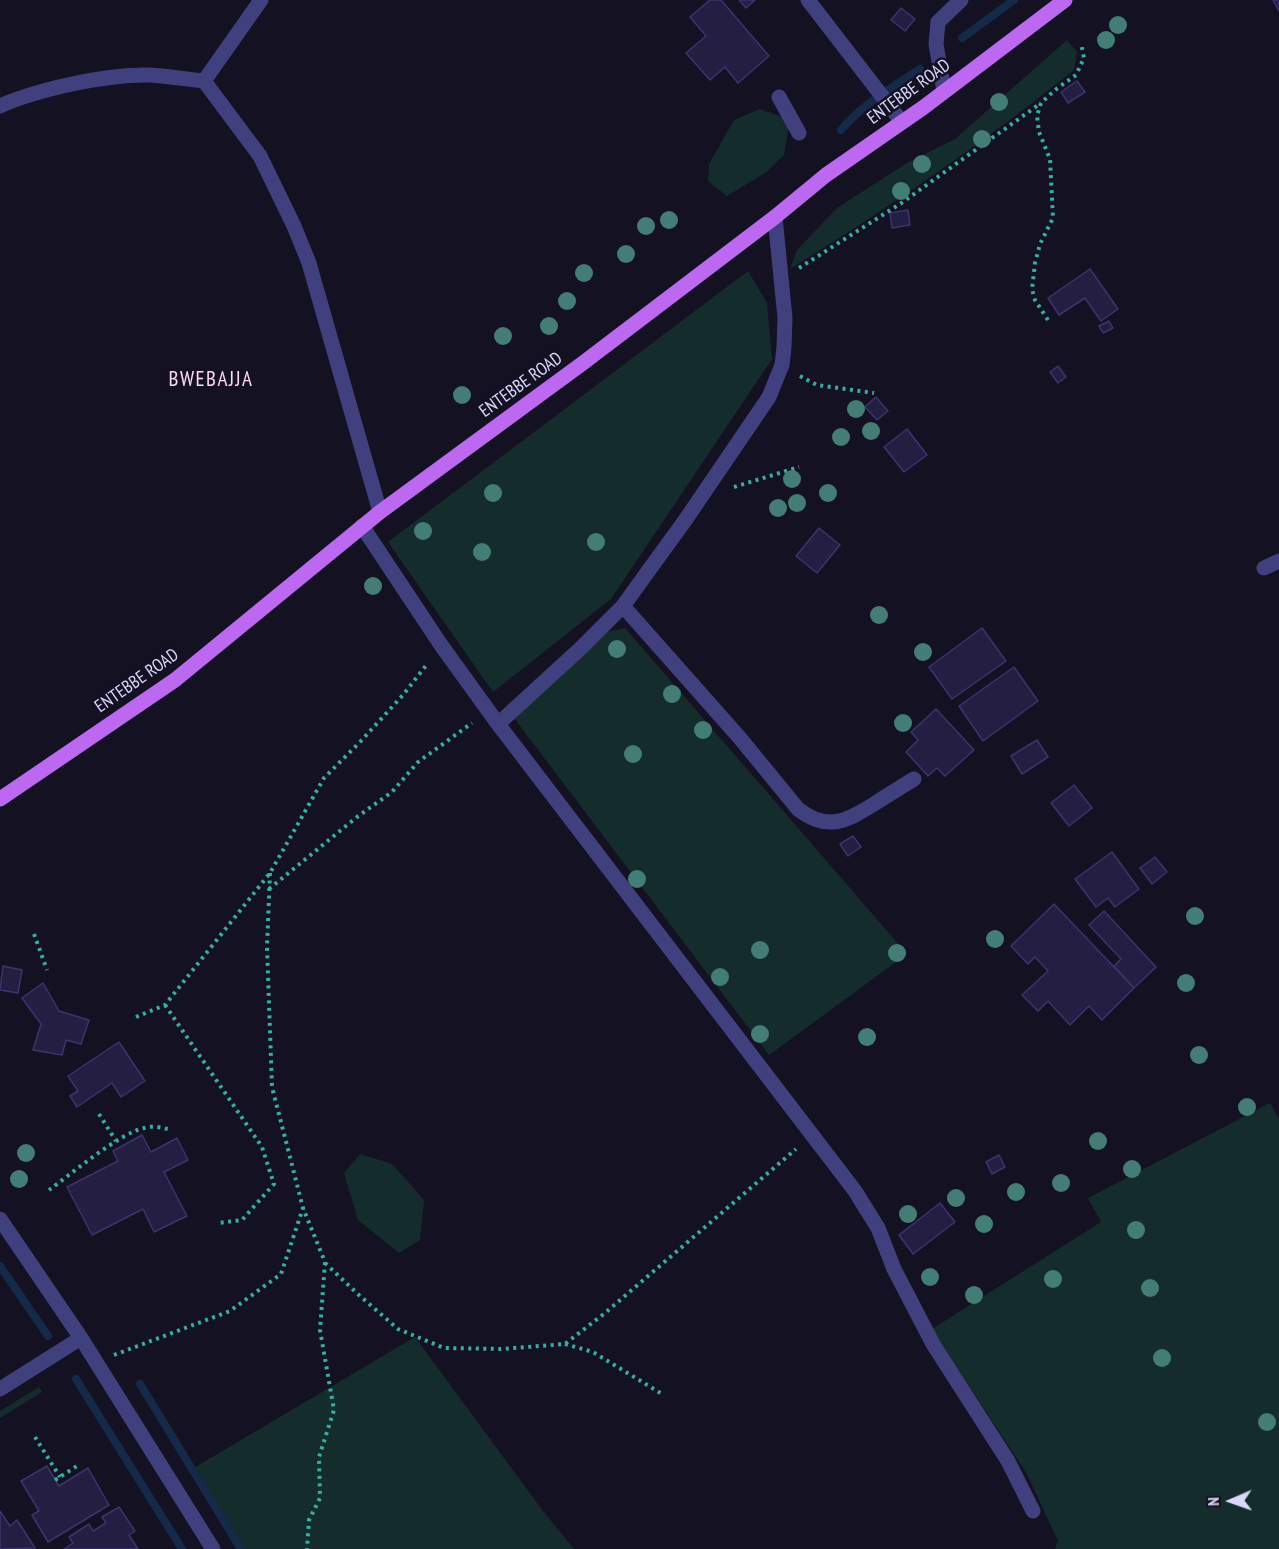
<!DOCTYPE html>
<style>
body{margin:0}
#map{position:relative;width:1279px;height:1549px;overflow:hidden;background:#141123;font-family:"PT Sans Narrow",sans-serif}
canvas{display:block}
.north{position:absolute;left:1201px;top:1471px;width:60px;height:60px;-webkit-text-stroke:4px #141123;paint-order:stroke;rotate:268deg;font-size:16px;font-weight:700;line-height:24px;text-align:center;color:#dad7fb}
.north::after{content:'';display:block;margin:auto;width:21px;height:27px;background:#dad7fb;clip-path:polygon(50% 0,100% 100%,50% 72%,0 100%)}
</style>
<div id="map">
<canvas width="1279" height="1549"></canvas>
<div class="north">N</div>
</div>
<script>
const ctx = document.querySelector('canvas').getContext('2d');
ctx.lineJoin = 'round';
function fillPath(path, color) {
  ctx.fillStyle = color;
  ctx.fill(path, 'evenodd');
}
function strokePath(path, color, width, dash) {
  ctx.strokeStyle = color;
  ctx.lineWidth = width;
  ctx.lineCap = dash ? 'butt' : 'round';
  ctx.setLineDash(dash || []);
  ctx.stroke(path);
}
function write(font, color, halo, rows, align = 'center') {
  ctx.font = font + ' "PT Sans Narrow",sans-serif';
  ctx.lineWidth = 5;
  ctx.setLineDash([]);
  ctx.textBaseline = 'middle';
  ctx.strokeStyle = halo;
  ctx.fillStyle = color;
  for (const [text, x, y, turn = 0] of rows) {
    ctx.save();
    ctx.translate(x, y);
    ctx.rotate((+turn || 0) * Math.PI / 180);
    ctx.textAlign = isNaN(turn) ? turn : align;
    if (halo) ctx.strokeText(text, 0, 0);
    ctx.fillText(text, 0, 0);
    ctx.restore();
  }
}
const green = new Path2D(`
 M1067,40L1077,52L1074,70C984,143 888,208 790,269L797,250L837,208L907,163L955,139Z
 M760,109L790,120L784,155L765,173L727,196L708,181L709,164L734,120Z
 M748,271L767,303L772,359L611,599L493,692L388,542Z
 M625,628L907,954L769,1055L511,714L601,633Z
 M1270,1103L1279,1119V1549H1055L1058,1541L1027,1474L932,1329L1101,1222L1088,1198Z
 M360,1154L392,1164L424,1200L420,1240L399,1253L358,1220L344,1173Z
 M415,1337L540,1507L574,1549H241L192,1469Z
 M39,1387L42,1392L0,1418V1411Z`);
const stream = new Path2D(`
 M962,38L1014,0
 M841,130C863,104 892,87 920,69
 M0,1266L48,1336
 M76,1379L182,1549
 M140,1384L241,1549`);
const building = new Path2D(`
 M710,0H721L769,56L738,83L725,67L710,80L686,53L706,36L690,17Z
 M739,0H755L746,8Z
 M1273,0H1279V11Z
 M901,8L915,19L905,31L891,20Z
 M1077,81L1085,92L1068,103L1061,92Z
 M908,210L910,225L892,228L890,213Z
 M1090,269L1118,309L1101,321L1085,298L1059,315L1048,298Z
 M1109,321L1113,328L1103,333L1099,326Z
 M1058,366L1066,377L1058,383L1050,372Z
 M876,397L888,411L877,420L865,407Z
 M907,429L927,455L904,472L884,447Z
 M819,528L840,545L817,573L796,556Z
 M982,628L1006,661L952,699L929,667Z
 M1014,667L1038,701L983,741L959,706Z
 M936,709L974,750L945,776L937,768L928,776L906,752L918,740L911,732Z
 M1037,740L1048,757L1022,774L1011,756Z
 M1074,785L1092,808L1069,826L1051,803Z
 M853,836L861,847L848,856L840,844Z
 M1112,852L1139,889L1115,907L1108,898L1096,907L1075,879Z
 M1155,857L1167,872L1152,884L1140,868Z
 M1054,904L1134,988L1102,1020L1089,1006L1070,1025L1048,1001L1038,1011L1022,995L1048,971L1035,957L1028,964L1011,946Z
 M1104,911L1156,967L1134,988L1114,966L1121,959L1089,925Z
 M3,966L22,970L18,993L0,990Z
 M43,983L59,1011L89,1020L81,1044L66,1040L62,1055L33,1050L41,1024L22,998Z
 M119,1042L145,1081L121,1097L112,1083L77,1107L70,1096L78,1091L68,1076Z
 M142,1135L151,1152L177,1138L188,1160L164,1172L187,1216L154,1232L143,1209L92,1235L67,1187L118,1161L113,1151Z
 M999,1155L1005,1167L992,1174L986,1162Z
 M940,1203L955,1222L913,1254L899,1235Z
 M47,1466L59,1486L88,1468L109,1505L48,1542L32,1515L39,1511L21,1481Z
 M119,1507L135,1531L129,1535L138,1549H64L73,1543L69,1537L89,1524L93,1531L106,1523L102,1517Z
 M0,1511L10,1526L17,1520L35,1548L0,1549Z`);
const path = new Path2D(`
 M799,268L900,204L1041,103
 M1048,320L1035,300L1032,289L1035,263L1040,244L1053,218L1050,159L1039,132L1037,116L1041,103L1055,90L1076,75L1084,58L1081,43
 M800,376L817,385L874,393
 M734,487L799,467
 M270,873L267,947L272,1087L303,1208L325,1262L320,1330L334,1410L319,1457L320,1498L309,1520L307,1549
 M269,889L357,817L392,792L418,762L472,723
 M34,934L47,970
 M165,1005L262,1147L274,1184L242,1220L218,1223
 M136,1017L165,1005L270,873L324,778L360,742L403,695L428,663
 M99,1114L116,1141
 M49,1190C71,1174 120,1133 144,1128C154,1125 163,1128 172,1130
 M325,1263L360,1296L398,1329L444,1348L501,1349L565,1344L605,1313L796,1149
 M565,1344L593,1352L662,1394
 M114,1355L230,1311L281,1274L303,1208
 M35,1437L60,1477
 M55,1480L77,1466`);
const minor = new Path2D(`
 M261,0L204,81L260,156L294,226L309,263L380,512
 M808,0L902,122
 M944,91L936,44L938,22L961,0
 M779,97L799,133
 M0,106C38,89 108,74 149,75C167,76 186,79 204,81
 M362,526L441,645L498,724L855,1191L878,1228L894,1269L933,1344L1008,1461L1033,1511
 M1264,568L1279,561
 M623,606L739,737L798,809C827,832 847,821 874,804C888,795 901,787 914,779
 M498,724L581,648L623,606L686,519L769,397L782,365L784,347L785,318L775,217
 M0,1219L81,1338L213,1549
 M0,1389L81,1338`);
const major = new Path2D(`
 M0,799L175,680L380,512L583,363L775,217L826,175L924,107L1065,0`);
const trees = [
 [1118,25],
 [1106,40],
 [999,102],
 [982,139],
 [922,164],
 [901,191],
 [669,220],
 [646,226],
 [626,254],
 [584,273],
 [567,301],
 [549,326],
 [503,336],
 [462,395],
 [856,409],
 [871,431],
 [841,437],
 [792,479],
 [493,493],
 [828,493],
 [797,503],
 [778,508],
 [423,531],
 [596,542],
 [482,552],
 [373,586],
 [879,615],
 [617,649],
 [923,652],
 [672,694],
 [903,723],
 [703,730],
 [633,754],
 [637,879],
 [1195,916],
 [995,939],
 [760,950],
 [897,953],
 [720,977],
 [1186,983],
 [760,1034],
 [867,1037],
 [1199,1055],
 [1247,1107],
 [1098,1141],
 [26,1153],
 [1132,1169],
 [19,1179],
 [1061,1183],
 [1016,1192],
 [956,1198],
 [908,1214],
 [984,1224],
 [1136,1230],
 [930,1277],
 [1053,1279],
 [1150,1288],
 [974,1295],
 [1162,1358],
 [1267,1422]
];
const streetNames = [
 ["ENTEBBE ROAD",909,92,-36],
 ["ENTEBBE ROAD",521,385,-36],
 ["ENTEBBE ROAD",137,681,-35]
];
const quarterNames = [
 ["BWEBAJJA",211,380]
];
fillPath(green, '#142d2c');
strokePath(stream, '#152a49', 8);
fillPath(building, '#251e43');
strokePath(building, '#3d336d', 1.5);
strokePath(path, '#3aaca3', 4, [3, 4.5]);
strokePath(minor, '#41407e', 15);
strokePath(major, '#bc68f1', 15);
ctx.fillStyle = '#437d75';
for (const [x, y] of trees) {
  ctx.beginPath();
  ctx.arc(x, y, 9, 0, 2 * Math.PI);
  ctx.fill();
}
write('18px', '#dad7fb', '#141123', streetNames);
ctx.letterSpacing = '1.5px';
write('21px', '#fcd9ef', '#141123', quarterNames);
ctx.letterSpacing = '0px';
</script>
